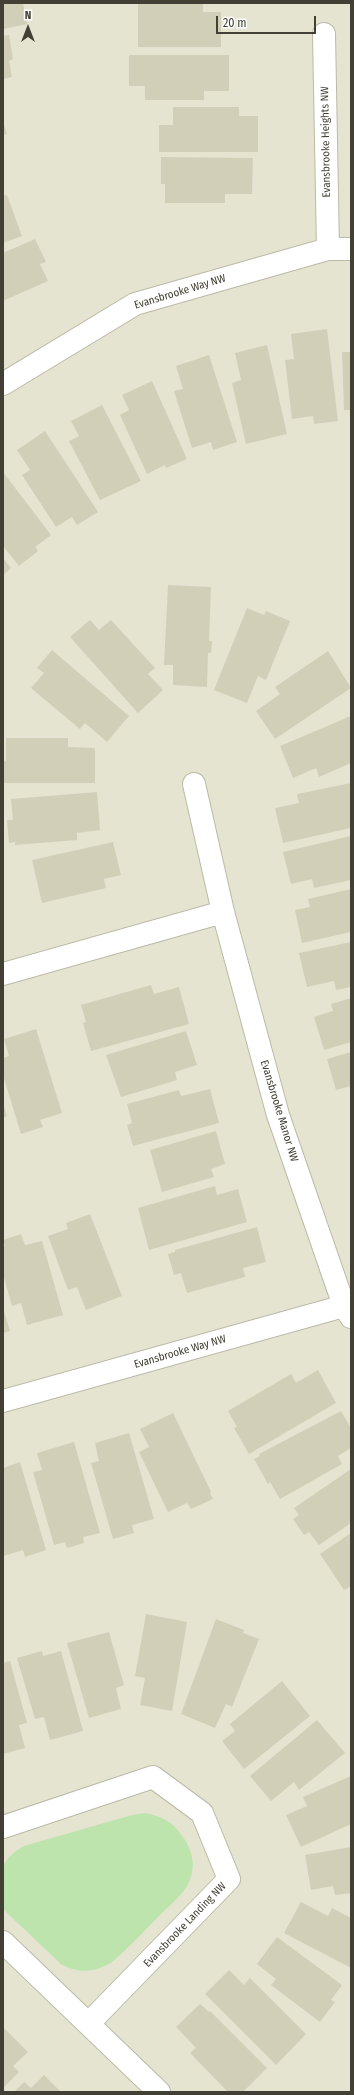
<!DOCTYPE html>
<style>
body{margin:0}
#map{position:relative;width:354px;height:2095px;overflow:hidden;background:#f1f0e3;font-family:"Fira Sans Condensed",sans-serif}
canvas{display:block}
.frame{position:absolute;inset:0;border:4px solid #424034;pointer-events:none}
.north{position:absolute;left:8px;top:8px;width:40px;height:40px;-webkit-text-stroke:3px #fff;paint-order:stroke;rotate:0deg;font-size:11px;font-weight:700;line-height:16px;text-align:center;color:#424034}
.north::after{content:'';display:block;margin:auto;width:14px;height:18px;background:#424034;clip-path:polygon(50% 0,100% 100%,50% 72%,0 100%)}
.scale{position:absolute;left:216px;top:16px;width:100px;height:18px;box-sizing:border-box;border:2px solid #424034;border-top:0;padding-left:5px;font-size:12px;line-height:14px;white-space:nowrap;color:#424034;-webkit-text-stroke:3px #fff;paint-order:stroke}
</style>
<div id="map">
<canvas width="354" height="2095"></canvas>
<div class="frame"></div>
<div class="north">N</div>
<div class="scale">20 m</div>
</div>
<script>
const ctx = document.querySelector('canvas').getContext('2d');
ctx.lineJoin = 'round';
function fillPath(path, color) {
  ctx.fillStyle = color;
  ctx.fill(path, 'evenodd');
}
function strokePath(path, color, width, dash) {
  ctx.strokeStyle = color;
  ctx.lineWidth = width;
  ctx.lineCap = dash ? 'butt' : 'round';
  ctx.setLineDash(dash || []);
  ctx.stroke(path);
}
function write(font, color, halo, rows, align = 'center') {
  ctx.font = font + ' "Fira Sans Condensed",sans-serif';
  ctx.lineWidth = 3;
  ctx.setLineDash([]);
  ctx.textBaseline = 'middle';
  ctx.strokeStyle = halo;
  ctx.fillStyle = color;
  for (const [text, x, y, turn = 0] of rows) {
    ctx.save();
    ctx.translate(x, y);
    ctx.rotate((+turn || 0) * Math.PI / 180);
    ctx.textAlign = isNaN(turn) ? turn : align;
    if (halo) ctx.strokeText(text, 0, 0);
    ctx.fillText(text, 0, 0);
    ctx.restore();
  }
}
const residential = new Path2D(`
 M3,3H351V2092H3Z`);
const green = new Path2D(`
 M145,1813C162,1816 173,1822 183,1837C193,1851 197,1869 187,1886C181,1896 171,1904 162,1913C146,1929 130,1947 112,1962C95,1972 81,1974 62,1965L4,1910L3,1867C7,1857 15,1851 24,1846L132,1815Z`);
const building = new Path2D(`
 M3,3H23L27,24L3,29Z
 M203,3V12H221V47H138V4Z
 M9,35L13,59L9,61L12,77L3,79V36Z
 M129,55H229V91H204V100H145V86H129Z
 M173,107H239V116H258V152H159V125H173Z
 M3,122L7,134L3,135Z
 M161,157L253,158L252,194H225V203H165V184H161Z
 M7,195L22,236L3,243V196Z
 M35,239L46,262L40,264L48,281L3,301V253Z
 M327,329L338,421L314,424L313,416L292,419L285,360L294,359L291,334Z
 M267,345L287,434L246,444L232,383L241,380L235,353Z
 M342,352H351V410H344Z
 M209,355L237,442L213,450L211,442L192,448L174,391L183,389L176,366Z
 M152,381L187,459L166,468L165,465L147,474L120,415L129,410L122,395Z
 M102,405L141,481L100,500L69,441L79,436L71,421Z
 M45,431L98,512L77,525L72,517L56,527L22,475L30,470L17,450Z
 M3,472L51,535L35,547L38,551L19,566L3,546Z
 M3,558L11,568L3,575Z
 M168,585L211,587L209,641H212L211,653H208L207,687L173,685V665H164Z
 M247,608L264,615L266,611L290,621L266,680L258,676L247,703L214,690Z
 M90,620L99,630L111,620L155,668L148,674L163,690L138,713L70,637Z
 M52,650L129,716L107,742L85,723L80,729L31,688L44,673L37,668Z
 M328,651L351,688L275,739L256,711L280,694L275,687Z
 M351,716V763L319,777L316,768L293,778L280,746Z
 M6,738H68V747L95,748V783H3V760L6,761Z
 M351,783V828L283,843L275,808L299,803L297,794Z
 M97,792L100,830L77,833V840L15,845V842L9,843L7,820H13L11,799Z
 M351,836V880L314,888L312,879L291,884L283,852Z
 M113,842L121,875L104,879L106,888L42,903L32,860Z
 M351,889V932L302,943L295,910L310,907L308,899Z
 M351,942V987L336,990L334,981L307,987L299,953Z
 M151,985L154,994L179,987L189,1024L91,1051L83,1023L86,1022L81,1005Z
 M351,998V1042L324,1050L314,1017L333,1011L331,1004Z
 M36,1029L62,1113L40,1120L43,1127L21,1134L3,1075V1058L9,1056L4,1039Z
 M186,1031L197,1065L175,1072L177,1080L121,1097L106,1055Z
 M351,1052V1086L336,1090L327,1059Z
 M210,1089L219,1123L133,1146L127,1125L132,1123L127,1104L179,1090L181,1096Z
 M3,1103L7,1116L3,1118Z
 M216,1131L225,1164L211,1169L214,1177L162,1192L150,1150Z
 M215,1186L217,1195L238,1189L247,1222L149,1250L138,1208Z
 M90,1214L122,1296L86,1310L77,1287L68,1290L48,1236L68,1229L66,1223Z
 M257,1227L266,1262L243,1268L245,1277L187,1293L181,1273L174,1275L168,1254L175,1252V1250Z
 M21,1234L25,1245L42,1241L63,1315L27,1325L21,1303L12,1306L3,1274V1246H5L3,1240Z
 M3,1308L10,1331L3,1333Z
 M318,1370L336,1403L249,1454L234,1428L237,1427L228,1411L291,1374L296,1383Z
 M341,1411L351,1428V1448L338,1456L342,1464L280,1499L270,1482L268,1484L254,1459L260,1456L259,1454Z
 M173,1413L211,1492L210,1493L213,1499L191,1509L187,1503L168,1512L139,1452L149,1447L140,1429Z
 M129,1433L154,1519L132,1525L134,1533L113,1539L91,1463L99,1461L95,1443Z
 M74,1442L100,1533L83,1537L84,1543L67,1548L65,1542L54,1545L33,1472L42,1470L37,1453Z
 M20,1462L46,1550L25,1557L23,1550L3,1556V1468Z
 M351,1469V1523L319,1545L309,1532L304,1535L293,1519L299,1515L294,1508Z
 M351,1533V1586L344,1590L320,1554Z
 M146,1614L187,1622L172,1711L140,1705L145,1678L135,1676Z
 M216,1619L244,1630L243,1633L259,1639L232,1707L226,1704L215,1728L181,1714Z
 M109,1632L124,1685L116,1688L121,1709L89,1718L67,1643Z
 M42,1651L43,1656L61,1651L83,1731L50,1740L44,1717L35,1719L17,1658Z
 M10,1661L27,1723L19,1725L25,1748L3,1754V1663Z
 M282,1681L310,1716L244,1769L222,1741L235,1731L230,1724Z
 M317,1720L345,1753L299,1790L294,1782L271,1801L250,1776Z
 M351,1776V1824L301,1847L286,1815L307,1806L303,1797Z
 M351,1847V1893L335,1895L333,1886L311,1890L305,1855Z
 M301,1902L328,1916L332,1908L351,1918V1968L284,1933Z
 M277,1937L342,1985L331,2000L335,2002L320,2022L271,1985L276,1979L257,1964Z
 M229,1970L244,1985L250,1978L306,2034L276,2065L205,1994Z
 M200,2004L209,2012L210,2011L267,2068L243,2092H228L190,2053L196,2048L176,2027Z
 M3,2027L28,2052L13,2066L19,2072L3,2088Z
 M44,2075L61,2092H14L24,2082L31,2088Z`);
const minor = new Path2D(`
 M324,34L328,249
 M3,384L135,304L328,249H351
 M194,784L223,912L278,1115L344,1306L351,1317
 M3,974L223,912
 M3,1401L344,1306
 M3,1827L153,1777L202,1813L229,1879L89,2023
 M3,1942L159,2092`);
const streetNames = [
 ["Evansbrooke Heights NW",326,142,-91],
 ["Evansbrooke Way NW",180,292,-17],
 ["Evansbrooke Manor NW",279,1111,73],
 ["Evansbrooke Way NW",180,1352,-16],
 ["Evansbrooke Landing NW",185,1925,-46]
];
fillPath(residential, '#e5e4d1');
fillPath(green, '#bde4ad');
fillPath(building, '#d2cfb9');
strokePath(minor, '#bcbaa6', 24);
strokePath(minor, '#fff', 22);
write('11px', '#424034', '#fff', streetNames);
</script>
